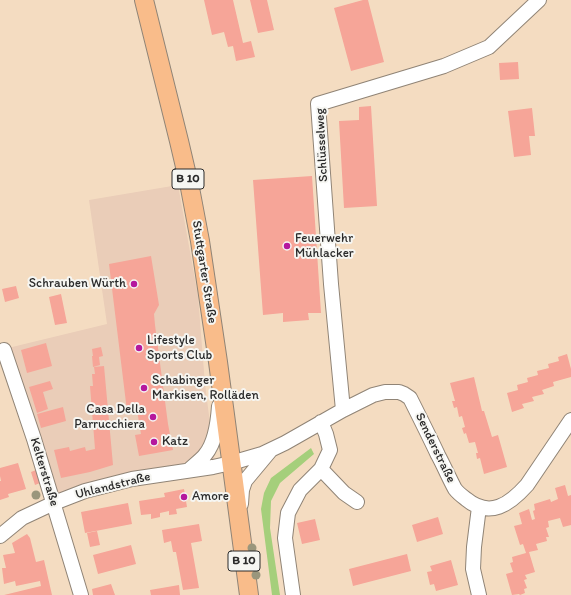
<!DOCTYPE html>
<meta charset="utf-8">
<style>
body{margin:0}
canvas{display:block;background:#f4dcc1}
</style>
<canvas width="571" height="595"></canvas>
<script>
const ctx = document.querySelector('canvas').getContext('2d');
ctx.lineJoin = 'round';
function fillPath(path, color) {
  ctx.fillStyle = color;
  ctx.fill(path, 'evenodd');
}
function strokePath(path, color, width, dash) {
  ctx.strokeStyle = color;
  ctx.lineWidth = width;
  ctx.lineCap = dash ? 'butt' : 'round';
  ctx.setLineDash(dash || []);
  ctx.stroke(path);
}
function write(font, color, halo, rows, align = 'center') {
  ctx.font = font + ' Itim,sans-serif';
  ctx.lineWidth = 4;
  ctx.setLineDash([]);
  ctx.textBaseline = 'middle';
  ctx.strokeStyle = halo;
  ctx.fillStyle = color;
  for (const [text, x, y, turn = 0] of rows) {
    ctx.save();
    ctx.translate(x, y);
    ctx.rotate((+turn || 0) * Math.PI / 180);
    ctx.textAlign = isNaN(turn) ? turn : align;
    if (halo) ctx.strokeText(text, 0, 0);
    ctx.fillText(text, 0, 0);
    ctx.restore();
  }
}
const built = new Path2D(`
 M178,185L198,296L205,384L215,463L58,498L8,348L107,324L89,200Z`);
const green = new Path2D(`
 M311,448L314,454L280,483L271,501L270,528L280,595H272L261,509L264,493L271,478Z`);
const building = new Path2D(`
 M204,0H233L243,43L251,41L255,57L236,61L233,46L228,47L224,32L212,35Z
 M250,0H267L274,30L258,33Z
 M363,0H368L384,62L351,71L334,8Z
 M518,62L519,79L500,80L499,63Z
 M371,106L377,206L344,208L339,121L359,120V107Z
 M532,108L535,136H529L531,155L514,157L508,111Z
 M312,176L321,313H308L309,320L283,322V313L263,315L253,180Z
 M151,256L159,305L154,314L155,325L168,424L173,450L139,456L135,435L141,434L137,410L127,411L109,264Z
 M16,286L19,298L5,302L2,289Z
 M61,294L67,323L55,325L49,297Z
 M46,343L52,366L27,373L21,350Z
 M101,347L103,356L99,357L100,365L93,367L92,356H93L92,349Z
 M567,354L571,369V377L553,382L554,386L542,390L544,394L532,397L534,401L522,404L524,408L512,412L507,393L518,390L517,385L528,382L527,378L538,375L537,371L549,368L548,364L559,361L558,357Z
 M104,366L113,465L90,472L61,478L54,450L69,447L70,451L85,447L86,451L95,449L90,386H93L92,374H95L94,367Z
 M474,377L482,411H484L492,437L498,435L507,467L484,474L480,458L477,459L476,453H478L475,442L469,443L466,433L464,434L462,428L465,427L462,416L459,417L457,407L454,408L452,401H455L450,383Z
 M50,381L53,389L43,392L48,409L37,413L29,387Z
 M63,407L66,421L41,428L37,414Z
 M18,463L26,489L8,494L9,497L0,500V481H1L0,476V468Z
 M36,470L40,483L35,485L31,472Z
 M565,485L568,496L571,495V525L563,527L560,518L548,521L549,527L546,528L549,537H546L547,541L536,544L538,550L529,552L535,572L525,575L527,579L524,580L527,588L524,589L525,593L520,595L519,594L512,595L506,574L513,572L510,563L513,562L512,557L526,553L523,544L520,545L514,526L522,524L519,513L529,509L532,520L535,519L533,511L535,510L534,504L550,499L551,502L558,499L555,488Z
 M184,489L187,507L176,509L177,514L169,515V511L160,513V517L151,519V514L141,515L139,501L165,497L164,493Z
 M128,503L132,524L85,533L81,512Z
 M438,517L443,534L417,542L412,525Z
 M315,519L320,540L302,544L297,523Z
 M199,524L202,541L191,543L199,588L183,590L176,552H173L171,541L164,543L162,530Z
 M97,531L100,545L90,547L87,533Z
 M27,534L30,538L36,562L44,560L52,595H4L41,586L40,581L16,586L15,581L4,584L2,568H6L3,555L15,553L12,543Z
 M131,545L136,564L98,574L93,555Z
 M407,554L411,571L353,586L349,569Z
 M451,560L458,585L436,591L434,584L430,585L427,572L432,571L430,566Z
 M111,584L115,595H93L92,589Z
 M179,585L180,595H151L150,590Z`);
const minor = new Path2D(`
 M4,350L34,439L81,595
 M343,410L331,284L318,104L444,66L489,47L539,0
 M321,469L344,493L357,502
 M189,470C194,465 201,460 205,455C216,442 218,421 219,406
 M241,504L242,490L245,481L270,451
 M0,536L22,518L54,503L85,491L132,479L213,467L231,463L262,454L285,443L343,410L373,395L385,392H399L404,394L410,398L415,408C423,424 431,440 438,455C444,466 449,478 455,489C458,493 462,496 466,499C490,519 510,504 527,485L571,420
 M293,595L285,538L288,513L300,490L321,469L330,450L326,434L321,422
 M479,595L473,569L474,547L479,507`);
const major = new Path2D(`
 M144,0L179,141L190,188L200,241L218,362L249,595`);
const trees = [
 [36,495],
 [252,548],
 [256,575]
];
const markers = [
 [287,246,4,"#b5179e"],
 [134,284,4,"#b5179e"],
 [139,348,4,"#b5179e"],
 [144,388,4,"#b5179e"],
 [153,417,4,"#b5179e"],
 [154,442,4,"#b5179e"],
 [184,497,4,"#b5179e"]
];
const shields = [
 [188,179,32],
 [244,561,32]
];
const shieldNames = [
 ["B 10",188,179],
 ["B 10",244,561]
];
const streetNames = [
 ["Schlüsselweg",322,145,-93],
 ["Stuttgarter Straße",204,272,81],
 ["Senderstraße",435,448,64],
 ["Kelterstraße",44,472,73],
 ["Uhlandstraße",113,486,-14]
];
const poiNames = [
 ["Feuerwehr",295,239],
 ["Mühlacker",295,254],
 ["Schrauben Würth",126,284,"right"],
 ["Lifestyle",147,341],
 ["Sports Club",147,356],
 ["Schabinger",152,381],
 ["Markisen, Rolläden",152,396],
 ["Casa Della",145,410,"right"],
 ["Parrucchiera",145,425,"right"],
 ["Katz",162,442],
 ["Amore",192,497]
];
fillPath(built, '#eacdb8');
fillPath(green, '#a5cf7b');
fillPath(building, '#f6a598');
strokePath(minor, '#908476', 16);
strokePath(major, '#908476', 20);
strokePath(minor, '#fff', 14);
strokePath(major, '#f9bc8a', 18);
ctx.fillStyle = '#9a967c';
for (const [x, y] of trees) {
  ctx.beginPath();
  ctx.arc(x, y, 4.5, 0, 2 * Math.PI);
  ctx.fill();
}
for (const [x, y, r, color] of markers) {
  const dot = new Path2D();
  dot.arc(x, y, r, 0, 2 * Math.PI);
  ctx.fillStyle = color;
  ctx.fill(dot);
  strokePath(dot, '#f6f6f2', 1.5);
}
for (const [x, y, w] of shields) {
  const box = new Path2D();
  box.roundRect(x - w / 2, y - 10, w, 20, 3);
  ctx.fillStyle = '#f6f6f2';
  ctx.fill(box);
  strokePath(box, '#2b2b2b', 1);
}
write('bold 12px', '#2b2b2b', null, shieldNames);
write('13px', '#2b2b2b', '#f6f6f2', streetNames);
write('13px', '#2b2b2b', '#f6f6f2', poiNames, 'left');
</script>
